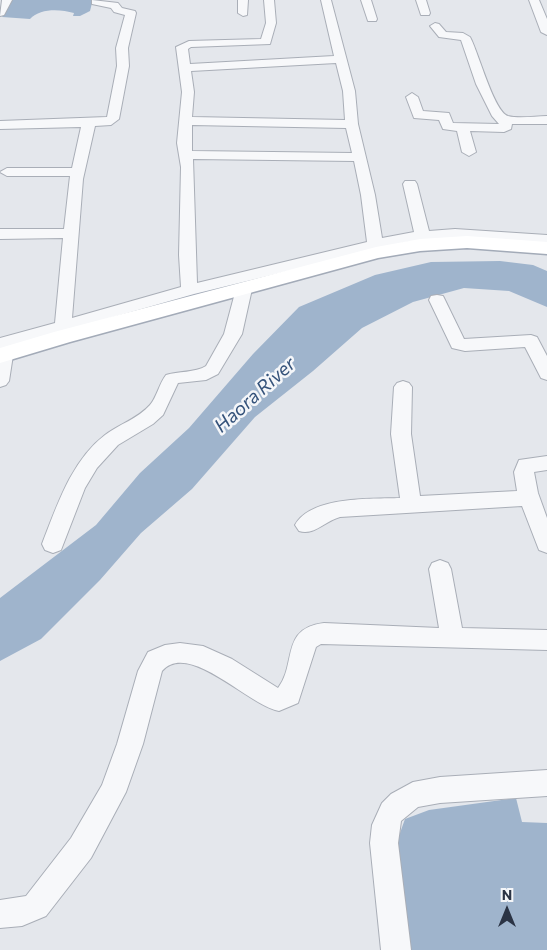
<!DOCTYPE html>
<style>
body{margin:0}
#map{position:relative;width:547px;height:950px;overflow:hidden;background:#e4e7ec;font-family:Commissioner,sans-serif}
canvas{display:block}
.north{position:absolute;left:482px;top:885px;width:50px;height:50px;-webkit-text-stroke:4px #f4f6f9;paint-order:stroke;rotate:0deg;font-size:14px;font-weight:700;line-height:20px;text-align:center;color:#2b3445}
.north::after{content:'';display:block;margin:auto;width:18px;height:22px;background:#2b3445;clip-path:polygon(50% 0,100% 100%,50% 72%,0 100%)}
</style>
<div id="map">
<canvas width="547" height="950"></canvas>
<div class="north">N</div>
</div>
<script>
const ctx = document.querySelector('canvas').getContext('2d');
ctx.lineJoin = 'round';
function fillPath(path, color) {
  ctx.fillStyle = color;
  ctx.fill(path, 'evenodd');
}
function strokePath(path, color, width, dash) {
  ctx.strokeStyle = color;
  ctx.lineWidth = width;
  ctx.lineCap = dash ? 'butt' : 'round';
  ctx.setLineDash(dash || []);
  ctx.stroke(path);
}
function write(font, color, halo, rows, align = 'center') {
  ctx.font = font + ' Commissioner,sans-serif';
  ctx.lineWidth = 5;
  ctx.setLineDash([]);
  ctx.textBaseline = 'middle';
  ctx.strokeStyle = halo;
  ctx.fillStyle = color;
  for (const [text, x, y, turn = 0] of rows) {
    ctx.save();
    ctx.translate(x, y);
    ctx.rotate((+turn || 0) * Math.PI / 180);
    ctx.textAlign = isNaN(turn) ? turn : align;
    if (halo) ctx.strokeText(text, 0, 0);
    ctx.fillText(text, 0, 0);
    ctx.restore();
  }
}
const water = new Path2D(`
 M12,0H95L92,3L90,11L80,16H73L74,13C60,9 40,8 30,19L2,17Z
 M500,261L533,265L547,271V307L509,291L464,288L413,302L362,328L313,371L255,417L192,489L141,533L100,580L41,639L0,661V598L96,525L140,473L189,428L253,354L299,307L375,275L431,262Z
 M516,798L522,822L547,823V950H407L396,844L405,819L429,810Z`);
const minor = new Path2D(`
 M2,0H12L4,15L0,16Z
 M92,0L118,3L122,8L135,11L136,13L128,48L129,66L119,119L111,125L95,126L83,179L72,318L181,287L179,255L181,167L177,143L182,92L176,47L189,41L261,39L266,23L264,0H274L276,23L270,44L191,47L188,49L190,64L334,56L321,0H331L355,91L358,124L375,195L382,238L414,232L403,184L405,181H415L417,184L429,231L455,229L547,235V245L455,239L406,242L194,294L71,329L68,341L62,343L56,341L54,334L0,350V338L55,323L63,238L0,239V229H64L70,176H7L0,172L7,168H72L81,127L0,129V121L107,117L117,66L116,48L125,15L114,12L111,8L92,4ZM336,63L343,91L345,120L192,117L194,92L191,71ZM192,125L346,128L352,153L192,151ZM193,159L354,161L361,195L367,242L197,283Z
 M238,0H248L247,15L243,16L238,13Z
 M361,0H371L377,19L376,21H368Z
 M416,0H426L430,13L429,15H421Z
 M529,0H539L547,19V35L541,32Z
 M435,23L439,24L446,32L463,33L470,37C478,51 494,112 508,116C520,119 535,116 547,116V124H512L511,129L504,132L470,131L476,152L469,156L462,152L457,131L443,129L439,120L414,118L406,97L412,93L418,97L423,111L449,113L453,123L499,124L492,116L476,84L461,40L439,37L430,26Z
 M244,284L250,285L252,289L242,334L218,374L206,380L178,383L163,415L153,424L118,445L97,468L85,488L61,550L53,553L45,550L42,544C57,506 71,461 105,435C119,424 138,419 150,405C157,397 159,384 166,375C178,371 195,373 206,366L224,334L236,289L238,285Z
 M437,295L443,296L445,300L464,339L531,335L537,337L547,356V380L541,378L525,347L465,351L452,348L429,300L431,296Z
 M4,349L10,351L13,355L9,381L6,385L0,387V350Z
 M403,381L409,383L412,387L411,434L420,496L517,491L514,472L519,460L547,456V470L534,472L538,493L547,518V553L539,550L522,506L340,517C325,521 314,536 299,531L295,525C311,496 371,499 400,498L391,434L394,387L397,383Z
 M440,560L448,563L451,569L462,628L547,630V650L321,644L316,647L298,703L279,711C249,706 189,640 162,671L143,744L126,792L91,858L46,916L22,926L0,928V900L26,896L71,838L102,785L117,744L138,671L148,652L165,645L180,643L203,646L232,659L278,688C297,664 280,628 324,623L439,628L429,569L432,563Z
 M547,770V796L440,803L418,807L401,821L398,843L411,950H381L370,843L372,825L382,803L391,794L413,782L440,777Z`);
const major = new Path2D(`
 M467,236L547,242V254L467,248L420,251L378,258L70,342L0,363V348L54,332L376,247L420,239Z`);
const waterNames = [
 ["Haora River",255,395,-42]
];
fillPath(water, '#9fb4cc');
strokePath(minor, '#a9aeb7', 2);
strokePath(major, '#a3abb8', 3);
fillPath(minor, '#f7f8fa');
fillPath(major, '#fff');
write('italic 19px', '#34527a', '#f4f6f9', waterNames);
</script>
